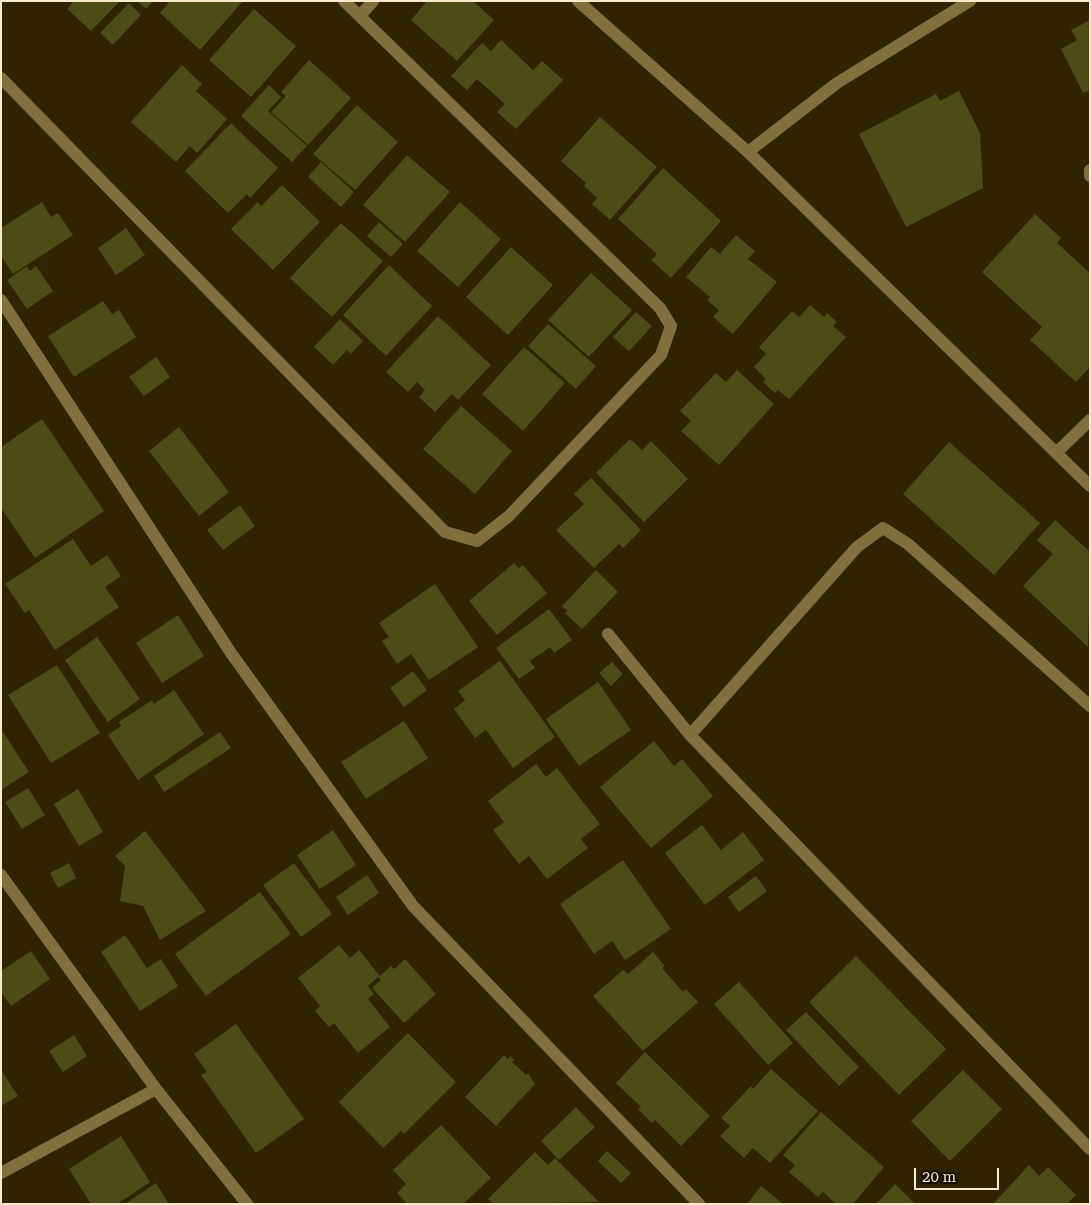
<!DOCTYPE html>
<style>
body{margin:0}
#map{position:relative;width:1091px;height:1205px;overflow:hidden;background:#302400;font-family:"Roboto Serif",serif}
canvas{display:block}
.frame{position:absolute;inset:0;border:2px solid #f8ebca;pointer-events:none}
.scale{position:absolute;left:914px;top:1168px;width:85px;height:22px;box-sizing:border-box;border:2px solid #f8ebca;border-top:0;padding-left:6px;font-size:15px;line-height:18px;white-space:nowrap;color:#f8ebca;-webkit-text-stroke:4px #160d00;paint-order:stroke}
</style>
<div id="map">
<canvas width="1091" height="1205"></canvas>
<div class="frame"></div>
<div class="scale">20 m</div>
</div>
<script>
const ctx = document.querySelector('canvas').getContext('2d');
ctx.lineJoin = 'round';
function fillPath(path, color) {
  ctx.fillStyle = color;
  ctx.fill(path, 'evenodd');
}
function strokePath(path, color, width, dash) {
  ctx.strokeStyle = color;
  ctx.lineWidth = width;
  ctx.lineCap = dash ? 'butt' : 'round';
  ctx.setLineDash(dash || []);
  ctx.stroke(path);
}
const building = new Path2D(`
 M74,1H120L91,31L67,9Z
 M137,1H153L146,9Z
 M170,1H243L200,50L160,13Z
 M427,1H473L494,20L457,61L411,20Z
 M129,3L141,15L113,45L100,33Z
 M254,9L296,46L251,97L209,60Z
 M1090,20V90L1083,93L1061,49L1077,40L1071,30Z
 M501,40L533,70L542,61L563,80L516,129L497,112L505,104L477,79L467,90L451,76L482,43L491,51Z
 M309,60L351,98L308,145L271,112L286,96L281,92Z
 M182,65L202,84L196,91L227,119L197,153L190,146L176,162L131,122Z
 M269,85L281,97L268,111L307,146L292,162L241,116Z
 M959,91L980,133L983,188L906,227L859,134L936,94L940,101Z
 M357,105L398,142L355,190L313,154Z
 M600,117L657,167L610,220L592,204L597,198L584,186L586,183L561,161Z
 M231,123L278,168L250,198L247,194L228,213L185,171Z
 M407,155L450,192L405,242L363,205Z
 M321,162L354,192L341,207L308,177Z
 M663,168L721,221L671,278L651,260L657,254L618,219Z
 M282,185L320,222L273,270L231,229L258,202L261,206Z
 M42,202L51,217L58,213L73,235L13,274L1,256V228Z
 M460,202L501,239L458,287L417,251Z
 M1035,214L1061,238L1057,243L1090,273V367L1076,382L1030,340L1042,327L982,272Z
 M379,222L403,244L391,257L367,236Z
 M341,223L383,261L332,317L290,278Z
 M126,228L145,255L116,275L98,248Z
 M736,235L755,251L748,259L777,282L733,334L713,317L719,310L707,300L710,297L686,277L711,247L720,254Z
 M511,247L553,285L508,335L466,297Z
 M389,265L432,306L386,356L343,315Z
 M27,266L30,271L36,266L53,291L27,309L7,280Z
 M591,273L632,310L589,357L548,320Z
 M103,301L112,314L119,310L136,337L74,377L48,336Z
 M810,305L824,317L827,313L837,322L833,326L846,337L789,399L778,390L775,393L763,382L766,379L754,367L766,354L759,347L792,311L799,317Z
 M636,312L652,326L629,351L613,337Z
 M438,316L491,365L458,400L452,394L435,412L419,397L425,390L417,382L408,392L386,372Z
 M340,319L363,341L351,354L347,350L333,365L314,347Z
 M548,324L596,366L576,389L528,346Z
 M524,347L565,383L523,431L482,394Z
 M156,357L170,377L144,396L129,377Z
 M737,370L774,404L719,465L681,431L691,421L680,411L716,373L726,382Z
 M461,406L512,451L475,494L423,449Z
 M42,419L104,511L35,558L1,508V447Z
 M179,427L229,492L199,516L149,451Z
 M630,439L642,450L651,441L688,479L644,522L596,473Z
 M949,442L1040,523L994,575L903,494Z
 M591,478L641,530L623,548L619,544L594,568L556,530L584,504L574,494Z
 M240,505L255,526L223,550L207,530Z
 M1055,520L1090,552L1088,647L1023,586L1053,554L1037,540Z
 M73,539L91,566L107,555L121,576L105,587L119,607L55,650L29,610L25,613L5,584Z
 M514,563L519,568L523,565L547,593L497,635L469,601Z
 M596,570L618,592L582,629L565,613L567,611L562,606Z
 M435,584L478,647L429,680L411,654L397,664L382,641L389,637L379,623Z
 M549,609L572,640L554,653L550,647L530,661L535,668L519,679L496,648Z
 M178,615L204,656L162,683L136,643Z
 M97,637L140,699L108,722L65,660Z
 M500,661L555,737L513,768L486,730L475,738L454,709L465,700L458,691Z
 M612,662L623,674L611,686L599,673Z
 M57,665L100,733L51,763L8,695Z
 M413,671L427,690L404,707L390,688Z
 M598,682L631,730L579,766L546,719Z
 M174,690L204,734L138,780L108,735L121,726L119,722L152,700L154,704Z
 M404,721L428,758L366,799L341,762Z
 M1,729L29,772L1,790Z
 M220,732L231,748L164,792L154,776Z
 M654,741L674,766L682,759L713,796L651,848L600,787Z
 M536,764L546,777L557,768L600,824L581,839L588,848L547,879L529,856L519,864L493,830L504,822L488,801Z
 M28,788L45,815L22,829L5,802Z
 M78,789L103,832L79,846L54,804Z
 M702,825L721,850L743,832L764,860L705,905L665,853Z
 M333,830L356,865L320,889L297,855Z
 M145,831L206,911L160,940L143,906L120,901L125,866L115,856Z
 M623,860L671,929L625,960L612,941L594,954L560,904Z
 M69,863L76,878L58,888L50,873Z
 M294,863L332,914L301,937L263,885Z
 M367,875L379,893L348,915L336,897Z
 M756,876L767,891L739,912L728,897Z
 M260,892L291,934L206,996L175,954Z
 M125,935L147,968L161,959L178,986L140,1011L101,952Z
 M339,945L350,958L359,950L380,976L391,966L394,969L405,959L436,994L404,1023L372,988L381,980L378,977L368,986L374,994L368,999L390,1027L358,1053L334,1023L329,1027L315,1011L320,1006L298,978Z
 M31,951L50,979L11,1006L1,992V971Z
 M653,952L665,966L662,968L683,992L686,989L698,1002L643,1051L593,996L623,970L628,974Z
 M856,956L946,1049L899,1095L809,1002Z
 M739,982L793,1043L768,1065L714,1004Z
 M806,1012L859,1067L839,1086L786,1030Z
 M236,1024L304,1119L256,1153L201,1075L207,1072L194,1054Z
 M408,1033L456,1082L404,1134L401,1131L383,1148L339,1102Z
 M74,1035L87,1056L63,1072L49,1051Z
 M645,1052L710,1116L681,1146L655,1120L652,1123L638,1109L641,1107L616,1083Z
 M504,1055L508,1059L510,1056L514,1060L512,1062L526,1075L528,1073L535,1084L496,1126L465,1097Z
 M771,1069L818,1111L770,1163L753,1148L744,1158L720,1136L730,1126L721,1118L751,1086L753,1089Z
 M1,1070L18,1096L1,1106Z
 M963,1070L1002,1109L950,1161L911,1121Z
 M576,1107L595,1127L559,1160L541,1141Z
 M821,1112L884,1167L853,1204H836L823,1192L818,1197L789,1172L795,1165L783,1155Z
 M441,1125L491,1178L463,1204H407L397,1193L406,1184L393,1170Z
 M121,1136L150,1182L117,1204H91L69,1169Z
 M607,1151L631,1173L621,1183L598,1161Z
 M535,1152L548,1165L555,1158L599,1202L494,1204L488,1199Z
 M1029,1165L1039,1176L1048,1167L1076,1195L1067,1204H993Z
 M156,1183L169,1204H125Z
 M895,1184L915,1204H876Z
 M761,1186L783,1204H747Z`);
const minor = new Path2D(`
 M578,1L748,152L1090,486
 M360,16L373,1
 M1,78L445,532L477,541L509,516L661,355L671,326L660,308L344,1
 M748,152L837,83L970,1
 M1090,170V176
 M1,300L231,653L413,906L699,1204
 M1056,453L1090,420
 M608,634L690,735L1090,1149
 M690,735L857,547L883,528L908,544L1090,706
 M1,875L156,1089L247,1204
 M1,1173L156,1089`);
fillPath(building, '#4c4c17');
strokePath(minor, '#826f3e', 12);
</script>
